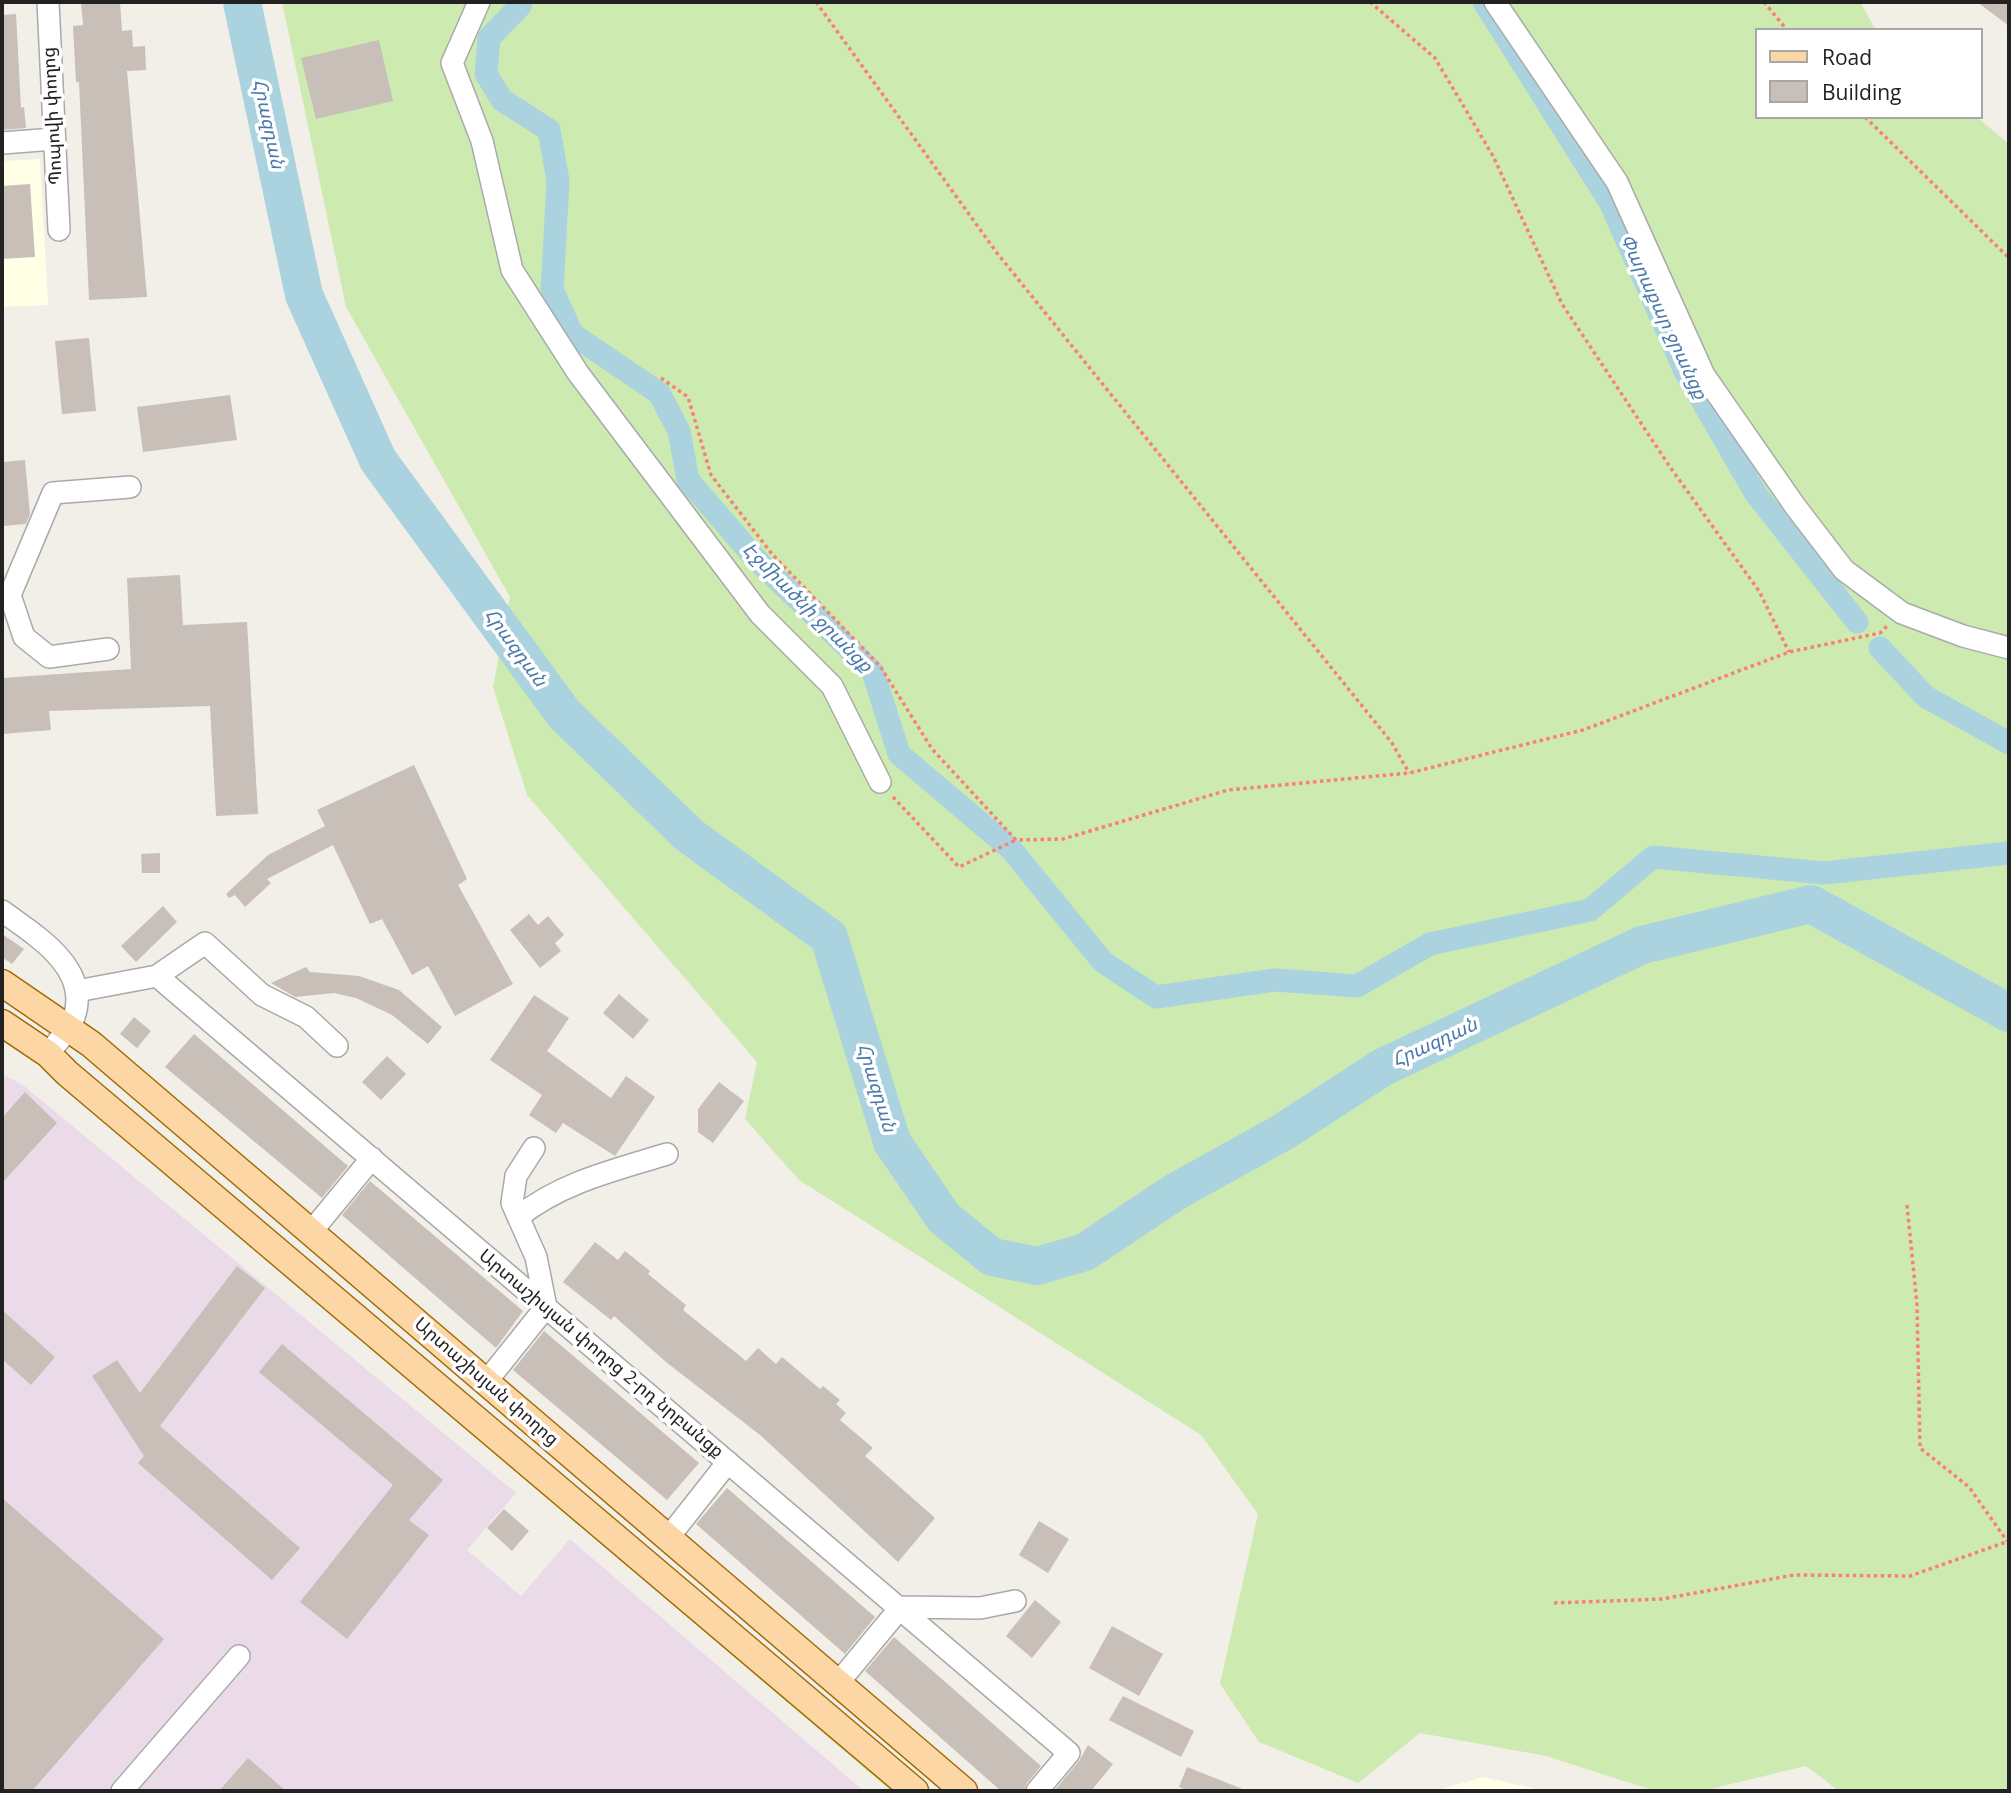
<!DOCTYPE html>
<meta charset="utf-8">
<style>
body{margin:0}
#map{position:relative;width:2011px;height:1793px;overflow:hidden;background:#f2efe9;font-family:"Open Sans",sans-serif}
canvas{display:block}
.frame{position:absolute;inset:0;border:4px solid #222;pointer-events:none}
.legend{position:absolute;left:1755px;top:28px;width:228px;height:91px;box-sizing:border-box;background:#fff;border:2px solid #a7a7a7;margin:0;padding:9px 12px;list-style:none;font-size:21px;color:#222}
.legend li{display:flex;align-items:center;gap:14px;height:35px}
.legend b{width:35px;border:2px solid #a7a7a7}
</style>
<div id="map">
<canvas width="2011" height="1793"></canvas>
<div class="frame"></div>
<ul class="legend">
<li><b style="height:9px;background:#fcd6a4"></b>Road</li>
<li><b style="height:19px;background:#c7bfb8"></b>Building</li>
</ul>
</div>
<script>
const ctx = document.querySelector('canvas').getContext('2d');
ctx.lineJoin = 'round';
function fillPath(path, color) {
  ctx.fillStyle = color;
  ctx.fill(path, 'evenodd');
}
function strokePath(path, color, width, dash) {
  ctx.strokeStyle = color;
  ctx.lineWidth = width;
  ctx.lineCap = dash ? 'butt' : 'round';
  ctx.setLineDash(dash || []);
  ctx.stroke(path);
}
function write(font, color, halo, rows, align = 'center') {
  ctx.font = font + ' "Open Sans","Noto Sans Armenian",sans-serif';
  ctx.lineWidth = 7;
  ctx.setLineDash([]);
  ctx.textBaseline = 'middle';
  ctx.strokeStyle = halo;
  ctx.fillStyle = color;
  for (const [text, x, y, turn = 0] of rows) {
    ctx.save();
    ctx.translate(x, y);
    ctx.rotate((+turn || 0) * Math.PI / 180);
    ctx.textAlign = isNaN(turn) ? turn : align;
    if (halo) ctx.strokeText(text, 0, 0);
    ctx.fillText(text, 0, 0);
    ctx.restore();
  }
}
const industrial = new Path2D(`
 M2,1074L23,1085L516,1493L467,1550L521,1596L570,1539L864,1791H2Z`);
const education = new Path2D(`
 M40,159L48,305L2,307V161Z
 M1483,1777L1545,1791H1435Z`);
const grass = new Path2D(`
 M282,2H1860L1876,30H1757V117H1977L2009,144V1791H1839L1806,1766L1702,1791H1655L1546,1756L1420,1733L1358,1783L1259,1742L1220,1684L1258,1514L1201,1435L799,1180L745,1119L757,1062L527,795L493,687L510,597L346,307Z
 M586,1523L899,1791H891L582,1527Z`);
const canal = new Path2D(`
 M521,2L520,6L489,38L486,74L502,100L549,130L558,181L552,289L572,334L659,393L679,431L688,480L755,558L873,672L899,754L1011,849L1103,962L1156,997L1275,980L1357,986L1430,944L1590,910L1653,857L1824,873L2009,853
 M1484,2L1610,202L1685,371L1756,494L1857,622
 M1880,648L1926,697L2009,743`);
const river = new Path2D(`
 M242,2L304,295L378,460L564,714L689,835L829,937L892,1142L944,1218L992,1257L1037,1266L1085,1252L1175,1192L1283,1132L1383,1067L1642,945L1811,904L2009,1013`);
const building = new Path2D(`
 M81,2H120L122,31L132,30L133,47L145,46L146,70L127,71L147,297L89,300L79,82H76L73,26L83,25Z
 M1977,2H2009V26Z
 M16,14L21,108L24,107L26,128L2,130V15Z
 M379,40L393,101L316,119L301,58Z
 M30,184L35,257L2,259V186Z
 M89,338L96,411L62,414L55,341Z
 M230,395L237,440L143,452L137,407Z
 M25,460L30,514L26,524L2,526V462Z
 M180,575L183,625L247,622L258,814L216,816L210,706L49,711L51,730L2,734V678L131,669L127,578Z
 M414,765L467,879L458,885L513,984L455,1016L428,966L412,975L382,919L370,924L333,845L267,879L271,883L245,907L235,895L229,898L226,894L268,855L325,826L317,810Z
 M160,853V873H142L141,854Z
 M163,906L177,922L136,962L121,946Z
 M529,914L538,925L548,916L564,935L555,943L561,951L540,968L510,930Z
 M2,934L24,949L12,964L2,957Z
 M306,967L310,972L359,976L399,990L442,1027L428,1044L392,1015L356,998L334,993L295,997L271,983Z
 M619,994L649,1020L633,1039L603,1013Z
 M534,995L569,1018L547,1051L611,1098L626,1076L655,1097L615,1156L563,1123L556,1133L529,1115L542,1095L490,1060Z
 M134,1017L151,1031L137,1048L120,1034Z
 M194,1034L348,1166L322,1198L165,1067Z
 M387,1056L406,1074L381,1100L362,1082Z
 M719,1082L744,1101L713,1143L698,1132V1109Z
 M25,1092L57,1123L2,1183V1118Z
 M370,1181L523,1311L496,1348L342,1215Z
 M595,1242L618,1260L625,1251L650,1271L648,1274L686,1305L683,1310L746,1361L758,1348L776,1364L782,1357L820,1389L823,1386L840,1400L836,1404L846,1413L840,1420L873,1448L865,1456L935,1518L898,1562L760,1435L666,1362L614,1316L611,1320L563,1282Z
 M237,1266L265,1288L160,1426L300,1548L272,1580L138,1463L144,1456L92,1376L117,1360L140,1393Z
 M2,1310L55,1357L31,1385L2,1359Z
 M544,1331L699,1463L667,1500L513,1370Z
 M282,1344L443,1480L409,1520L429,1535L347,1639L300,1602L393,1485L259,1372Z
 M727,1488L875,1617L845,1654L696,1524Z
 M2,1498L164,1639L32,1791H2Z
 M504,1509L529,1531L512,1551L487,1528Z
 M1039,1521L1069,1539L1048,1573L1019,1555Z
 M1035,1600L1061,1622L1032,1658L1006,1636Z
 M1112,1626L1163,1654L1139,1696L1089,1668Z
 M894,1637L1041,1766L1027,1783L1024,1791H1001L865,1671Z
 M1123,1696L1194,1731L1181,1757L1109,1720Z
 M1088,1745L1113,1764L1091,1791H1054L1079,1761Z
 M248,1758L286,1791H219Z
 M1187,1767L1245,1790V1791H1189L1179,1787Z`);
const path = new Path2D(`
 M816,2L997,253L1392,743L1409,773
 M1370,2L1435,58L1493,156L1562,304L1670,467L1759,591L1789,652
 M1764,2L1787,30
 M1865,117L2009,258
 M661,378L688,397L711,475L772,554L880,666L932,749L1016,840L1063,839L1228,790L1409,773L1583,730L1789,652L1880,633L1887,626
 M893,797L959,867L1016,840
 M1907,1205L1917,1305L1920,1448L1969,1487L2007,1541
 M1554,1603L1662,1599L1794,1575L1910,1576L2009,1541`);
const minor = new Path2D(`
 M48,2L59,230
 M479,2L452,63L482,141L512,270L578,373L760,614L832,686L880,782
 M1495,2L1617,182L1704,375L1795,506L1844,570L1902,613L1963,636L2009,648
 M2,143L54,139
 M2,595H10L24,637L49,657L108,649
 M10,595L53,493L130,487
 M2,911C35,935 91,968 74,1017C69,1031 57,1042 48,1054
 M157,976L205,943L262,995L306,1017L337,1046
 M77,991L157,976L1069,1753L1037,1791
 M518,1217C562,1182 615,1170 667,1154
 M311,1232L372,1158
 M486,1382L546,1307L536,1257L512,1203L516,1176L534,1148
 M668,1538L728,1462
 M838,1683L901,1607L980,1608L1015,1601
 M122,1791L239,1656`);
const major = new Path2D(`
 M2,983L91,1044L964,1791
 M2,1023L48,1054L67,1073L915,1791`);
const streetNames = [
 ["Պոպովի փողոց",53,116,-93],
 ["Արտաշիսյան փողոց 2-րդ նրբանցք",601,1354,40],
 ["Արտաշիսյան փողոց",486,1382,41]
];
const waterNames = [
 ["Հրազդան",268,124,78],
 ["Փարաքար ջրանցք",1663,317,65],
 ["Էջմիածնի ջրանցք",807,608,45],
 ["Հրազդան",515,648,54],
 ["Հրազդան",1435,1043,-25],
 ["Հրազդան",876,1088,73]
];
fillPath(industrial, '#ebdbe8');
fillPath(education, '#ffffe5');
fillPath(grass, '#cdebb0');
strokePath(canal, '#aad3df', 23);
strokePath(river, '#aad3df', 38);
fillPath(building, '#c7bfb8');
strokePath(minor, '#a9a9a9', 24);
strokePath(major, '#a06b00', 29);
strokePath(path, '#fa8072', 3.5, [3.5, 3.5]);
strokePath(minor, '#fff', 21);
strokePath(major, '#fcd6a4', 26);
write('18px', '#222', '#fff', streetNames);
write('italic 19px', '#4a7aab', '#fff', waterNames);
</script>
